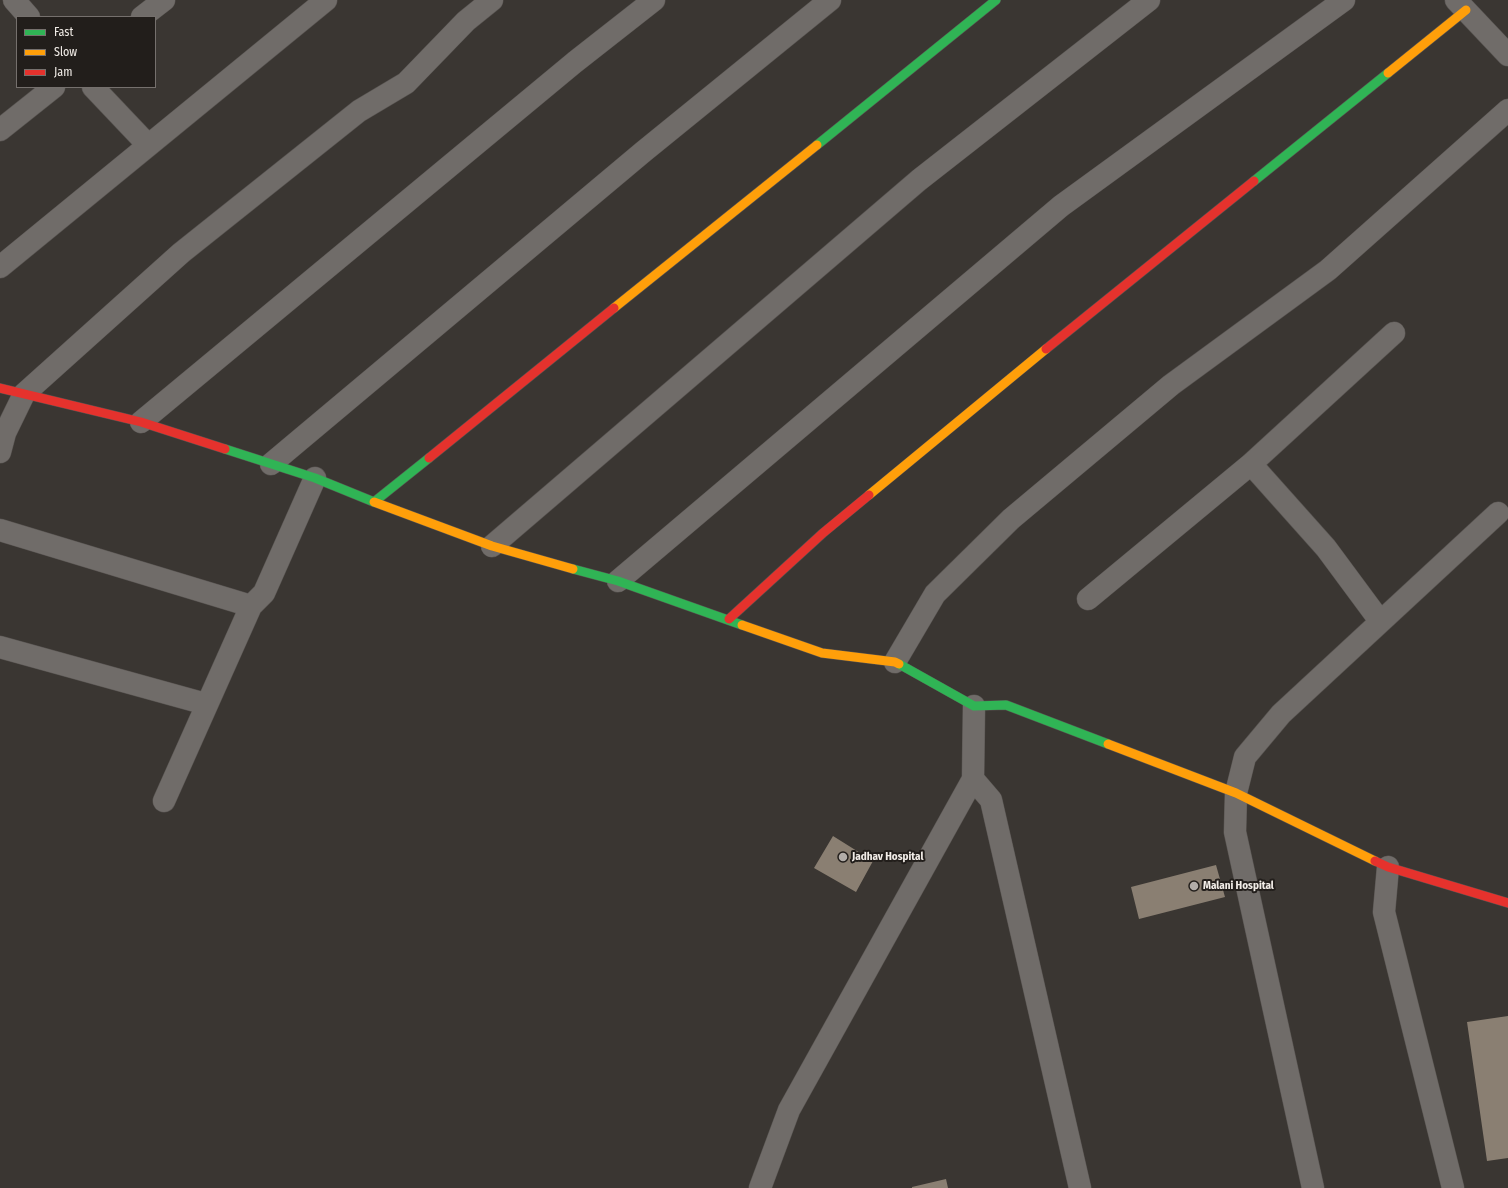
<!DOCTYPE html>
<style>
body{margin:0}
#map{position:relative;width:1508px;height:1188px;overflow:hidden;background:#3a3632;font-family:"Fira Sans Condensed",sans-serif}
canvas{display:block}
.legend{position:absolute;left:16px;top:16px;width:140px;height:72px;box-sizing:border-box;background:#221e1b;border:1px solid #75706d;margin:0;padding:5px 7px;list-style:none;font-size:12px;color:#f1ece7}
.legend li{display:flex;align-items:center;gap:8px;height:20px}
.legend b{width:20px;border:1px solid #75706d}
</style>
<div id="map">
<canvas width="1508" height="1188"></canvas>
<ul class="legend">
<li><b style="height:5px;background:#30b455"></b>Fast</li>
<li><b style="height:5px;background:#ff9f0a"></b>Slow</li>
<li><b style="height:5px;background:#e5322d"></b>Jam</li>
</ul>
</div>
<script>
const ctx = document.querySelector('canvas').getContext('2d');
ctx.lineJoin = 'round';
function fillPath(path, color) {
  ctx.fillStyle = color;
  ctx.fill(path, 'evenodd');
}
function strokePath(path, color, width, dash) {
  ctx.strokeStyle = color;
  ctx.lineWidth = width;
  ctx.lineCap = dash ? 'butt' : 'round';
  ctx.setLineDash(dash || []);
  ctx.stroke(path);
}
function write(font, color, halo, rows, align = 'center') {
  ctx.font = font + ' "Fira Sans Condensed",sans-serif';
  ctx.lineWidth = 4;
  ctx.setLineDash([]);
  ctx.textBaseline = 'middle';
  ctx.strokeStyle = halo;
  ctx.fillStyle = color;
  for (const [text, x, y, turn = 0] of rows) {
    ctx.save();
    ctx.translate(x, y);
    ctx.rotate((+turn || 0) * Math.PI / 180);
    ctx.textAlign = isNaN(turn) ? turn : align;
    if (halo) ctx.strokeText(text, 0, 0);
    ctx.fillText(text, 0, 0);
    ctx.restore();
  }
}
const building = new Path2D(`
 M833,836L873,861L856,892L814,868Z
 M1216,865L1225,897L1139,919L1131,887Z
 M1508,1016V1158L1487,1161L1467,1022Z
 M946,1179L948,1188H912V1187Z`);
const street = new Path2D(`
 M14,0L29,17
 M1456,0L1508,55
 M142,17L164,0
 M93,87L148,145
 M0,130L54,87
 M0,267L326,0
 M141,422L575,62L654,0
 M0,452L5,433L24,394L181,253L359,111L406,83L466,21L492,0
 M271,464L643,152L830,0
 M1251,464L1326,548L1380,621
 M0,530L251,606
 M492,546L919,180L1149,0
 M618,581L1061,206L1344,0
 M1088,599L1251,464L1394,333
 M0,647L206,704
 M895,662L935,594L1011,519L1171,385L1328,270L1508,110
 M973,779L991,800L1080,1188
 M164,801L251,606L264,593L315,478
 M1388,867L1384,912L1453,1188
 M760,1188L789,1110L973,779L974,706
 M1313,1188L1235,832L1236,793L1245,757L1281,714L1498,513`);
const fast = new Path2D(`
 M817,145L996,0
 M1254,181L1388,73
 M225,449L315,478L374,502L429,458
 M573,569L618,581L742,625
 M899,664L974,706L1006,705L1108,744`);
const slow = new Path2D(`
 M1388,73L1466,10
 M614,308L817,145
 M869,495L1046,349
 M374,502L492,546L573,569
 M742,625L822,653L895,662L899,664
 M1108,744L1236,793L1375,861`);
const jam = new Path2D(`
 M1046,349L1254,181
 M0,388L141,422L225,449
 M429,458L614,308
 M729,619L823,533L869,495
 M1375,861L1388,867L1508,903`);
const markers = [
 [843,857,5,"#b1aca8"],
 [1194,886,5,"#b1aca8"]
];
const poiNames = [
 ["Jadhav Hospital",852,857],
 ["Malani Hospital",1203,886]
];
fillPath(building, '#8a7f72');
strokePath(street, '#575350', 23);
strokePath(fast, '#575350', 10);
strokePath(slow, '#575350', 10);
strokePath(jam, '#575350', 10);
strokePath(street, '#706c69', 22);
strokePath(fast, '#30b455', 9);
strokePath(slow, '#ff9f0a', 9);
strokePath(jam, '#e5322d', 9);
for (const [x, y, r, color] of markers) {
  const dot = new Path2D();
  dot.arc(x, y, r, 0, 2 * Math.PI);
  ctx.fillStyle = color;
  ctx.fill(dot);
  strokePath(dot, '#221e1b', 1.5);
}
write('bold 11px', '#f1ece7', '#221e1b', poiNames, 'left');
</script>
